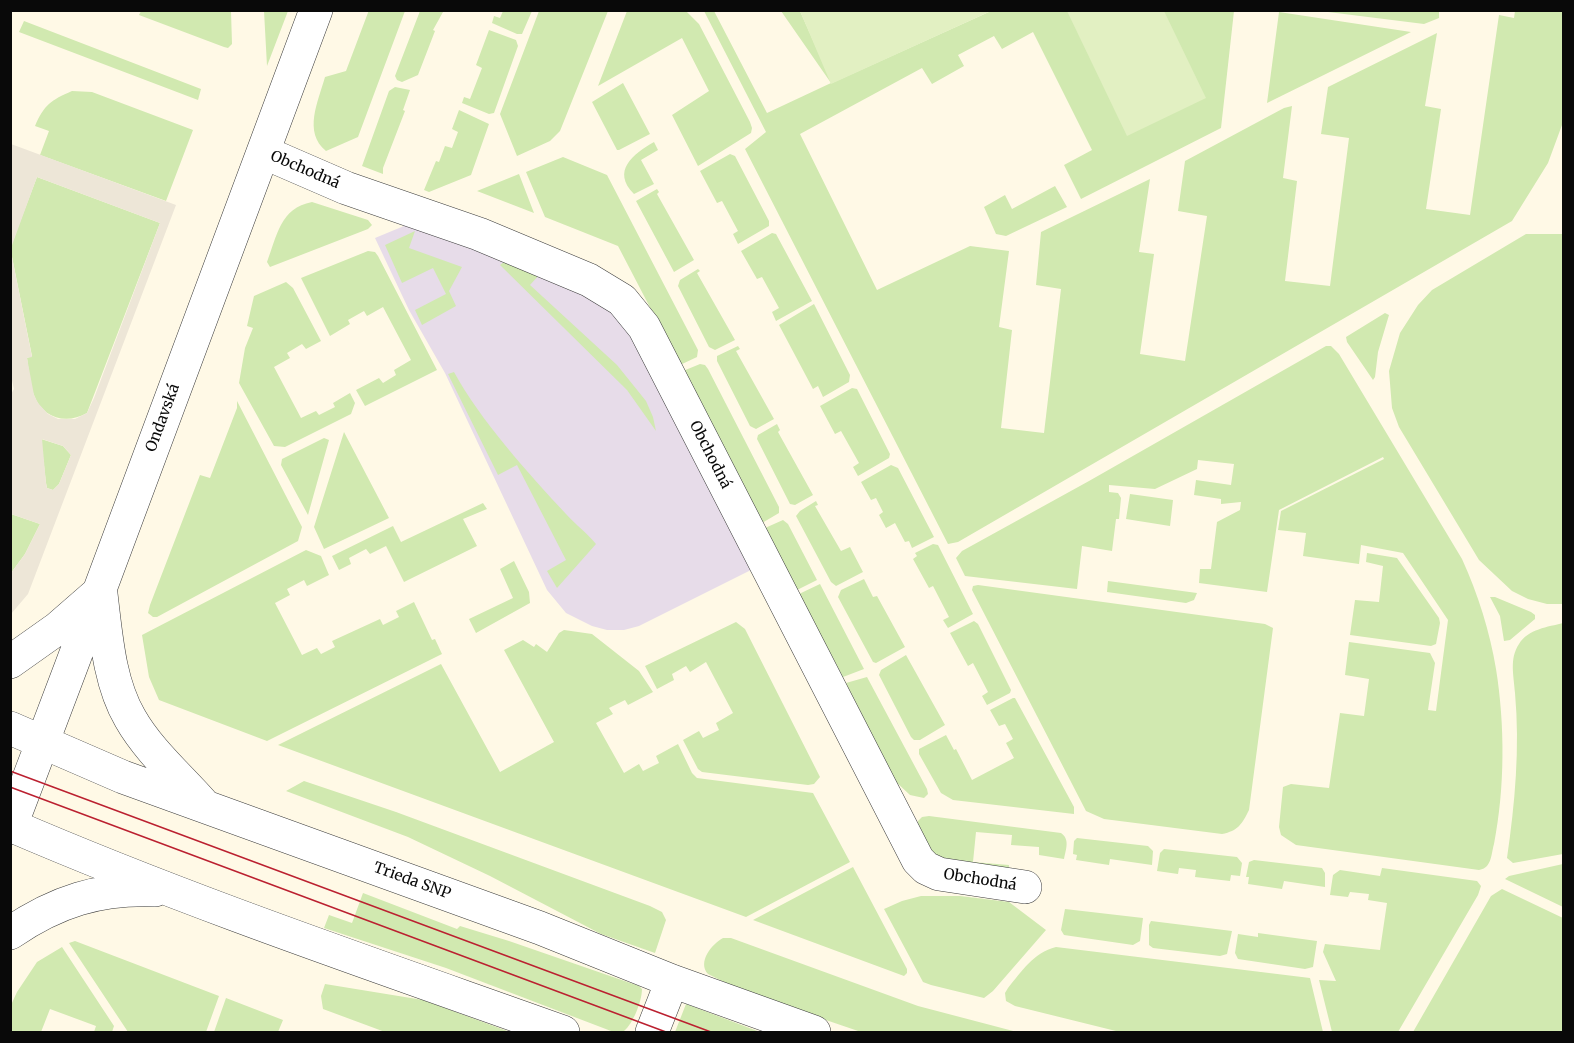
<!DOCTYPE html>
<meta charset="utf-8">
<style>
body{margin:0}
#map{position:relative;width:1574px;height:1043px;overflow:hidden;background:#fff9e6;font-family:Merriweather,serif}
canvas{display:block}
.frame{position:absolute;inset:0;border:12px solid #090909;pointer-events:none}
</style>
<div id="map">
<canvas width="1574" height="1043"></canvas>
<div class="frame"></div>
</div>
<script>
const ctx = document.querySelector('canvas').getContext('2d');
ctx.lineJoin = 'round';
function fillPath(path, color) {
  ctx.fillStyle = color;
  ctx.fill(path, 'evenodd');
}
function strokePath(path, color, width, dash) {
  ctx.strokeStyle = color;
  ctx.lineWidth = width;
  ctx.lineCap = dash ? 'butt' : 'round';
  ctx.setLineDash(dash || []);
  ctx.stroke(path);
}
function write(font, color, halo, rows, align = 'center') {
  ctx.font = font + ' Merriweather,serif';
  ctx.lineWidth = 6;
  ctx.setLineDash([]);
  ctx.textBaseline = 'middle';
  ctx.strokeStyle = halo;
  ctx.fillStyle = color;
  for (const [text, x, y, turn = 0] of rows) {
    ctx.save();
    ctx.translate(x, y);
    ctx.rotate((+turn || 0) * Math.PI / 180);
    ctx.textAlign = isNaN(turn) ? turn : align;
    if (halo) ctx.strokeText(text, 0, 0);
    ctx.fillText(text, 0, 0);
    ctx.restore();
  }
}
const industrial = new Path2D(`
 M421,214L622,300L765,563L639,626L624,630H607L592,626L566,613L547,590L445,373L409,310L375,238L404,226Z`);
const green = new Path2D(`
 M369,10L405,11L358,137L326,151C303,132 318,102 325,77L346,71Z
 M438,10L443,12L433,30L435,31L418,75L402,82L397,80L395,76L420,11Z
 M141,11H231L232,44L228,48L224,47L139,15Z
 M264,11H288L267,66Z
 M503,11H532L522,34H517L492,23L494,16L500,18Z
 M539,11H608L560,131L550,141L517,156L500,114Z
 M627,11H686L699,24L750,122L752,128L751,133L698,166L672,115L709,91L682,38L598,86Z
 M704,11H714L767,113L831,83L781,11H800L832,83L991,11H1234L1221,128L1081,199L1064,165L1092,150L1033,32L1002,49L994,36L958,55L964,66L932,84L922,68L800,134L877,290L970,246L1009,251L999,327L1012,330L1001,428L1044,433L1061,289L1036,285L1041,232L1150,179L1139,252L1154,254L1140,354L1185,361L1207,216L1178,211L1185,161L1284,108L1292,106L1283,178L1297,181L1285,281L1330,286L1349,138L1321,134L1328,87L1437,33L1425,106L1441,109L1426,209L1470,215L1499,15L1514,18L1515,11H1563L1562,125L1548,163L1512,221L958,542L948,544L745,149L766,132Z
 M1320,11L1439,10V18L1424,24Z
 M1279,12L1411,32L1267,103Z
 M24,21L201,89L198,100L19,32Z
 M489,30L516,40L518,46L494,113L489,114L462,103L464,97L470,99L482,68L476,65Z
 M623,83L650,134L619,150H617L592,102Z
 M395,87L410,90L403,110L405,111L383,168V174L362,166L389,91Z
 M72,91L92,92L193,130L166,201L40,155L49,131L35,126C44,105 51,100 72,91Z
 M459,110L489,124L471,175L429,192L424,190L436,161L439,162L445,146L452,148L458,132L452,129Z
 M654,142L658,150L641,160L654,184L634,194C611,171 633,154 654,142Z
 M730,154L735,156L769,221V226L738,244L733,234L738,231L722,201L717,203L700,171Z
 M563,157L607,175L698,350L697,357L680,365L618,246L545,217L526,172Z
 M519,174L534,213L477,191Z
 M37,177L160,223L87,413C66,425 42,418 34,395C29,383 29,370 27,358L32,356L11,252L10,248Z
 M1055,186L1067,207L1006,236L996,234L984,207L1005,195L1012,209Z
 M657,189L659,192L657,194L694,260L674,272L636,201Z
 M312,202L368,220L372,225L368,229L270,267L267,262C277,236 280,208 312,202Z
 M415,231L409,248L462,267L449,291L456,306L422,325L415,310L446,294L433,268L402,283L385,245Z
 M772,233L776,234L812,301L776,321L772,312L779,308L762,277L757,279L741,251Z
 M1526,234H1563V604H1547L1528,599L1512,591L1479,560L1399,427L1392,408L1389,371L1400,333L1418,305L1432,290Z
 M368,251L375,252L378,256L437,370L365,406L356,390L379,378L383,383L396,375L394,370L411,360L383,307L367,316L364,311L348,320L350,324L330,336L301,278Z
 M508,259L539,275L530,285L617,365L646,401L653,417L656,431L627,390L500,265Z
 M698,269L700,271L697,273L735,340L715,350L709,347L678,286L680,280Z
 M286,282L293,288L321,341L306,349L302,344L287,353L290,358L274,367L301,418L316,411L319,415L335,407L333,403L350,393L355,403L351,414L285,447L274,446L239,383L245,348L253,328L247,326L254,296Z
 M814,304L850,375L849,382L823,397L818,386L813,389L779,325Z
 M1385,313L1389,315L1378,352L1375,377L1373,380L1347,342L1346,337Z
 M738,346L740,349L736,351L774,419L756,429L750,426L717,361V356Z
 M1326,346H1331L1339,354L1462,559C1478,594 1490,632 1496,669C1505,725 1505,788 1494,844C1492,850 1492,860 1487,866C1485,868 1483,869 1479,870L1296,845L1281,835L1279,827L1283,787L1291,784L1329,788L1340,713L1364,716L1369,679L1345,675L1349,642L1430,653L1435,663L1428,710L1436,711L1448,620L1403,553L1361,545L1359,564L1303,556L1306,533L1278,530L1281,511L1384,459L1383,457L1279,510L1267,592L1199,583L1200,569H1211L1217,522L1240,510L1241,502L1221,504V499L1194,495L1196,480L1231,485L1234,464L1198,460L1197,469L1155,489L1109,485V492L1118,493L1121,498L1119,519H1116L1112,551L1082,546L1077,589L965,576L956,558L962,551L1089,481Z
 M700,364L705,365L708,369L779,507V513L762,523L683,371Z
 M454,372C480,420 529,474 566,514C576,525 587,533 596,544L557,588L547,571L566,560L517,465L498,475L448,374Z
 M852,388L857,389L890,454L889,458L858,476L853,467L859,463L841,431L835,434L820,406Z
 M237,401L302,527L298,541L157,617H153L148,613L150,605L200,475L210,478L237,408Z
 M777,424L780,430L778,432L813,495L795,505L790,504L757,439L758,435Z
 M344,432L389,518L324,549L314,527Z
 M324,438L329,440L308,515L281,465L282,459Z
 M41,439L63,446L71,455L59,484L53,490L47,488L46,483Z
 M891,465L898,468L934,537L912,548L909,541L905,542L895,523L886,528L879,515L883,512L876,498L871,500L861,482Z
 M1130,494L1173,500L1170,526L1126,519Z
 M816,501L818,505L815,506L841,551L850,547L863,572L836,586L831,582L796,516L800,511Z
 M483,503L487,509L463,519L477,546L404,582L386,546L370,554L366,549L349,558L351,564L339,570L332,556L393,526L401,542Z
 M11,514L40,524L25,554L11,573Z
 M783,520L788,524L817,580L797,590L765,528Z
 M933,544L938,545L973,614L948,628L943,620L949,617L933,586L929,588L913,559L917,556L915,553Z
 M306,550L321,556L329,575L307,586L304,580L287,589L290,595L275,603L302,655L317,648L321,654L335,647L332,641L380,619L383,625L399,617L396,611L414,602L432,640L435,639L442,654L267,741L159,700L149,677L142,635Z
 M1367,553L1397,558L1439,618L1440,623L1436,644L1431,646L1350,635L1355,600L1379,602L1383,566L1366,562Z
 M514,561L529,592L530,603L476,633L469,619L513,598L500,569Z
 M864,579L873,597L877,596L905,647L876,663L873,662L838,597L841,590Z
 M1108,581L1197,593L1194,600L1186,603L1107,592Z
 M820,584L864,669L843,677L799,594Z
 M978,585L1265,624L1273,628L1249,810C1242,824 1238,831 1222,834L1104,819L1086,811L972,590L973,586Z
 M1490,597H1495L1531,612L1535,615V619L1510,640L1504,641L1500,616Z
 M974,621L978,624L1011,690L1010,693L987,705L982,696L988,692L973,663L968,666L950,633Z
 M736,622L745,629L820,777L814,784L808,785L702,772L698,769L683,740L699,731L703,738L719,730L716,723L733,713L706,662L690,672L686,666L672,674L674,680L657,689L645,666Z
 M1563,623V854L1513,863L1507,858C1515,803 1520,748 1515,693C1514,676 1509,659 1519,644C1528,629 1548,627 1563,623Z
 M564,630L592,634L639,671L653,692L628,705L625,700L609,708L613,714L596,723L624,773L639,764L643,771L659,763L656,756L678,744L692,773L697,778L813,793L850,862L746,917L278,745L441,664L500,772L554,742L504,650L523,640L534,647L536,644L547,652L559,633Z
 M906,655L945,725L920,740H914L911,737L879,675L881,670Z
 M867,677L927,789L928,794L924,798L910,795L895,781L846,683Z
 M1013,698H1015L1074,807V814L953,800L941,793L919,754V749L946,735L954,750L956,749L972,780L1014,758L1006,743L1013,739L1005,724L999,726L990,710Z
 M304,781L396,812L650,906L662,912L666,920L655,953L601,934L490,876L408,837L286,791Z
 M929,816L1061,833C1070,839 1066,849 1064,859L1039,855V847L1011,845L1012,835L976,832L973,862L1009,865L1008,876L963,870L933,853L918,826V821L922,817Z
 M1077,838L1148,846L1153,851L1152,865L1110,859L1109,865L1076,860L1077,855L1073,854L1074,841Z
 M1164,849L1237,857L1242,863L1240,876L1231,875L1230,881L1195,877L1196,870L1179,868L1178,874L1157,871L1160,853Z
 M1254,860L1322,868L1325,873V887L1284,881L1282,889L1248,884L1249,877H1246L1249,862Z
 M1563,864V907L1505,879L1509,876Z
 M853,867L907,969V973L904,976L753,920Z
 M1382,868L1477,881L1481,886L1478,895L1398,1032H1332L1319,980L1336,981L1323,952L1325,944L1380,950L1387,903L1368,900L1369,894L1350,892L1348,897L1330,895L1333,875L1340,870L1380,876Z
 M1502,889L1563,918V1032H1413L1491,896Z
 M363,893L457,929L460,926L509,941L639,986L642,989C642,1001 633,1024 624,1031H611L446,968L324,928L329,915L352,923Z
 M921,896H960L1009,902L1046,930L993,991L984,998L931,985L923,982L884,909L902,901Z
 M1065,909L1143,918L1140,941L1133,945L1064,935L1061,930Z
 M1151,921L1232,931L1227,954L1220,956L1153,948L1149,945V925Z
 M1258,933L1317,941L1313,967L1305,969L1238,959L1235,953L1238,934L1258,937Z
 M723,938H731L918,1006L1017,1032H861L744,992L708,974C697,962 712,944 723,938Z
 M75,941L219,996L206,1032H128L69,943Z
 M62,947L114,1026L112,1032H94L96,1026L50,1009L41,1032H11V1005L17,992L37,962Z
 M1056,947L1310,978L1323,1032H1120L1015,1006L1006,1001L1005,993L1008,988C1022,971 1033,953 1056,947Z
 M325,984L423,1000L510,1032H385L323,1009L321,996Z
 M226,998L283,1020L278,1032H214Z
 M686,1004L760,1032H762H675Z`);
const pitch = new Path2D(`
 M800,11H991L831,84Z
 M1067,11H1164L1206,98L1127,136Z`);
const plaza = new Path2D(`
 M11,144L176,205L28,594L11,614V573L25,554L40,524L11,514L10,396L14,389L10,372L11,252L32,357L27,358L34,395L38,403L48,414L58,419H75L87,413L94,398L160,223L37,177L11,248ZM42,439L63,446L71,455L59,484L53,490L47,488L46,483Z`);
const minor = new Path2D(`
 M263,152L346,188L479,234L589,280L622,300L644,327L918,860L926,868L939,874L1025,887
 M101,594C106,635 109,682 130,718C148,750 178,776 202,803
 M10,662L58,628L97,594
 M10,728L123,777L540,928L672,981L814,1032
 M10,825C191,903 378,966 563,1032
 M10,828C114,556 213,282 316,10
 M10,933C57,901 99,888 155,890
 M652,1032L672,981`);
const tram = new Path2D(`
 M10,771L711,1032
 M10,787L666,1032`);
const streetNames = [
 ["Obchodná",305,170,23],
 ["Ondavská",163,418,-70],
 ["Obchodná",710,455,63],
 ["Obchodná",980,880,9],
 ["Trieda SNP",412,881,20]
];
fillPath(industrial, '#e7dce9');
fillPath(green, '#d1e9b0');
fillPath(pitch, '#e2f0c2');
fillPath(plaza, '#ede6d7');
strokePath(minor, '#3c3c3c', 34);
strokePath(minor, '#fff', 33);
strokePath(tram, '#bb2030', 1.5);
write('15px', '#090909', '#fff', streetNames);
</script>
